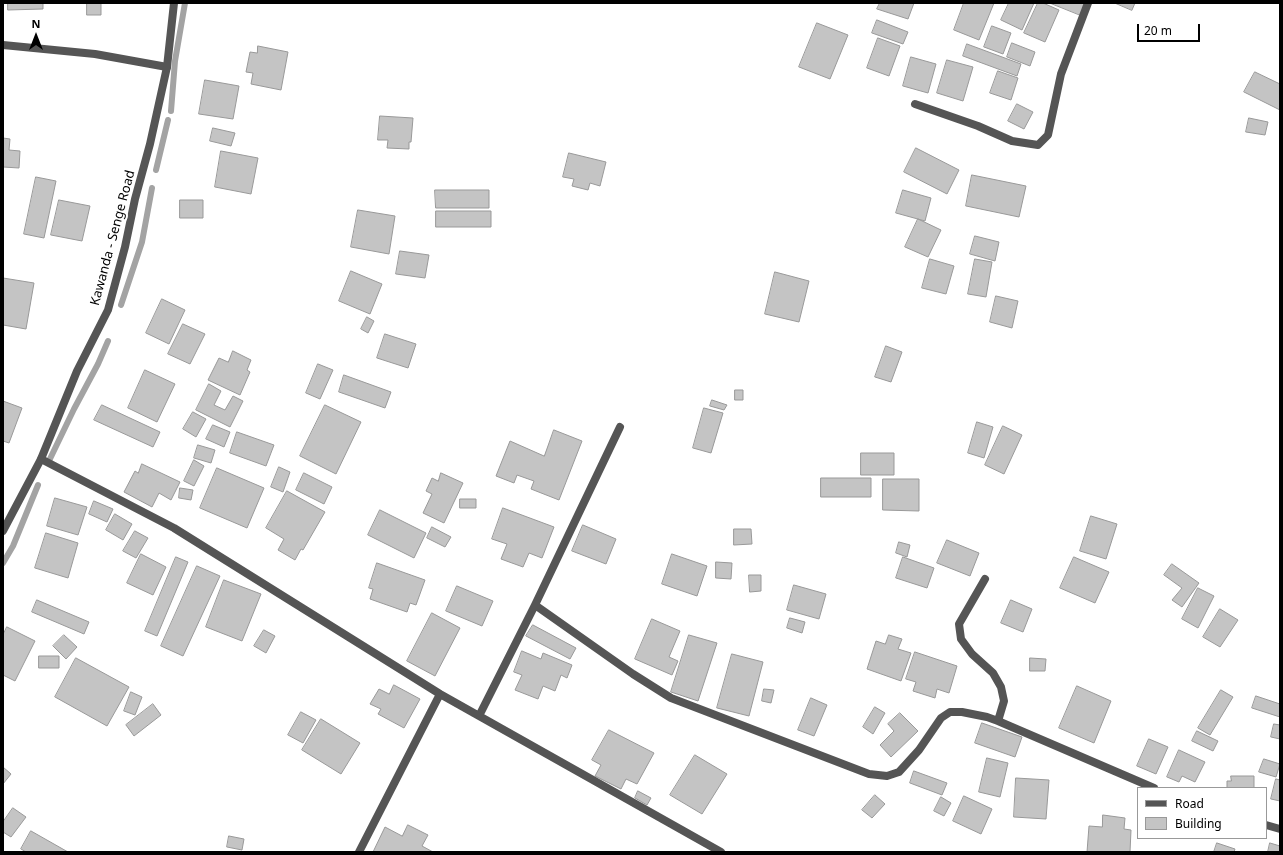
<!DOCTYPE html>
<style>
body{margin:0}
#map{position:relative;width:1283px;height:855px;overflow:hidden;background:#fff;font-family:"Noto Sans",sans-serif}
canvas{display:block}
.frame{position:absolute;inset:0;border:4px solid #000;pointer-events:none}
.legend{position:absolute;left:1137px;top:787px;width:130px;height:52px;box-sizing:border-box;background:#fff;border:1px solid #999;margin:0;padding:5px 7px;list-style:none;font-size:12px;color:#000}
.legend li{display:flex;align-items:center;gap:8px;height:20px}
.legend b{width:20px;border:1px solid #999}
.north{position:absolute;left:16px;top:16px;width:40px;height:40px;-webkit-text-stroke:3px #fff;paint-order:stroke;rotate:0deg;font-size:11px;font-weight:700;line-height:16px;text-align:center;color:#000}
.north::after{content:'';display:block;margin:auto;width:14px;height:18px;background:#000;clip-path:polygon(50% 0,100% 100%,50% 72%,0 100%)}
.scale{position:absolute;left:1137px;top:24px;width:63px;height:18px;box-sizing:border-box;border:2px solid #000;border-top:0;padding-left:5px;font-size:12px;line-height:14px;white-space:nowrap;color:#000;-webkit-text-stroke:3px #fff;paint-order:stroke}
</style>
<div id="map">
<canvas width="1283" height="855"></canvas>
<div class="frame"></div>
<ul class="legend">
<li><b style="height:5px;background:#555"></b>Road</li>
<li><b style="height:11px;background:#c4c4c4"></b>Building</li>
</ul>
<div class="north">N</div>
<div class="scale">20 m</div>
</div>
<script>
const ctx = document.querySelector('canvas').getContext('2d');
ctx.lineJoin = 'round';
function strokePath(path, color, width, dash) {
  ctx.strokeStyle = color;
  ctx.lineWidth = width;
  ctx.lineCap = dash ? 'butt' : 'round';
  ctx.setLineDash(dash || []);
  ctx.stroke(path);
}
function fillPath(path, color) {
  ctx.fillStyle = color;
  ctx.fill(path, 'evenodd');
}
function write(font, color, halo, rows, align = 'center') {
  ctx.font = font + ' "Noto Sans",sans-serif';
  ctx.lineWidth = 4;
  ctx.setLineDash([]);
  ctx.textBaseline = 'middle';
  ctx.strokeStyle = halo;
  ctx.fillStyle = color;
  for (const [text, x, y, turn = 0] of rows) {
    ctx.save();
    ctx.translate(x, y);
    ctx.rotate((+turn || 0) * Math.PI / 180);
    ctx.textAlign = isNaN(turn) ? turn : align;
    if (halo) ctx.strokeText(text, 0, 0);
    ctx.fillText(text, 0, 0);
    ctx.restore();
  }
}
const stream = new Path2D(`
 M171,111L175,61L185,3
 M156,170L168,120
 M121,305L142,242L152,188
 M48,463L74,409L98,364L108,341
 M3,563L13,546L38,485`);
const building = new Path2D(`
 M8,3H43V9L8,10Z
 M87,3H101V15H87Z
 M880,3H914L908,19L877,9Z
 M964,3H994L979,40L954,30Z
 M1009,3H1034L1022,30L1001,20Z
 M1038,3H1043L1059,10L1045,42L1024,33Z
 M1050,3H1088L1083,16Z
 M1115,3H1135L1132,10Z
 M877,20L908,32L903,44L872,33Z
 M817,23L848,35L830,79L799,67Z
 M992,26L1011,33L1003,54L984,47Z
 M878,38L900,46L889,76L867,68Z
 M1012,43L1035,52L1030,66L1007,57Z
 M967,44L1021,64L1017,76L963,56Z
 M258,46L288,52L281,90L251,84L253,73L246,72L250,52L257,53Z
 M911,57L936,64L928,93L903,86Z
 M947,60L973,67L963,101L937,93Z
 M998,71L1018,78L1011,100L990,93Z
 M1255,72L1280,84V110L1244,92Z
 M205,80L239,86L233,119L199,114Z
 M1017,104L1033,112L1024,129L1008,121Z
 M380,116L413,118L411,142H409V149L387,148L388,140H378Z
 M1249,118L1268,122L1265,135L1246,132Z
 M213,128L235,133L231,146L210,141Z
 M3,138L10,139L9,150L20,151L19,168L3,167Z
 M916,148L959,170L947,194L904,172Z
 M221,151L258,158L251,194L215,187Z
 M569,153L606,162L600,186L590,183L588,190L572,186L574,179L563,177Z
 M972,175L1026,186L1019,217L966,206Z
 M36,177L56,181L44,238L24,234Z
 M435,190H489V208H436Z
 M903,190L931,198L925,221L896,213Z
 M59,200L90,206L82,241L51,235Z
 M180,200H203V218H180Z
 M358,210L395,216L389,254L351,247Z
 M436,211H491V227H436Z
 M918,219L941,230L928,257L905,247Z
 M975,236L999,242L995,261L970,254Z
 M400,251L429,255L425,278L396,274Z
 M930,259L954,266L946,294L922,288Z
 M975,259L992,262L986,297L968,294Z
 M351,271L382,284L370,314L339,301Z
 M775,272L809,281L799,322L765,314Z
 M3,278L34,283L26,329L3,325Z
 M996,296L1018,301L1012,328L990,322Z
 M162,299L185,310L169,344L146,333Z
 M367,317L374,321L368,333L361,329Z
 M183,324L205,334L190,364L168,354Z
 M385,334L416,344L408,368L377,358Z
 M886,346L902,352L891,382L875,377Z
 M233,351L251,360L247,370L250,372L240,395L208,380L219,358L228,362Z
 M318,364L333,370L320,399L306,393Z
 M145,370L175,384L157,422L128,408Z
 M344,375L391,392L385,408L339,392Z
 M209,384L221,391L214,405L225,410L233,396L243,401L230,427L196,410Z
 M735,390H743V400H735Z
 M712,400L727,405L724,410L710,406Z
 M3,401L22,408L9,443L3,441Z
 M102,405L160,432L153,447L94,420Z
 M325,405L361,422L336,474L300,456Z
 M704,408L723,413L711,453L693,448Z
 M193,412L206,419L196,437L183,429Z
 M977,422L993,427L984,458L968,453Z
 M213,425L230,432L224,447L206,439Z
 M1003,426L1022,435L1004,474L985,465Z
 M554,430L582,441L559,500L531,489L534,481L517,475L514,483L496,476L510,441L544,456Z
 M237,432L274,445L266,466L230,453Z
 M198,445L215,450L211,463L194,458Z
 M861,453H894V475H861Z
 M194,460L204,466L194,486L184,481Z
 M142,464L180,482L171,500L159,493L152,507L124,492L135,471L138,473Z
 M279,467L290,472L283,492L271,487Z
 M217,468L264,488L247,528L200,508Z
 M304,473L332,487L324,504L296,490Z
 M441,473L463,483L444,523L423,513L432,494L426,491L432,478L438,481Z
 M821,478H871V497H821Z
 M883,479H919V511L883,510Z
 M180,488L193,490L191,500L179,498Z
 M287,491L325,512L303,550L301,549L295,560L278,550L284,539L266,528Z
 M55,498L87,507L78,535L47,526Z
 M460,499H476V508H460Z
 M94,501L113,509L107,522L89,514Z
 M503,508L554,527L542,558L529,553L523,567L501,559L507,544L492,539Z
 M380,510L426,533L414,558L368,535Z
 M115,514L132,524L123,540L106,530Z
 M1091,516L1117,524L1106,559L1080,551Z
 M583,525L616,539L606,564L572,551Z
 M432,527L451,537L445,547L427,538Z
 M734,529H751L752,544L734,545Z
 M135,531L148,538L136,558L123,551Z
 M46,533L78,543L68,578L35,568Z
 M947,540L979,553L970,576L937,563Z
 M899,542L910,545L907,557L896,553Z
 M141,554L166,567L153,595L127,583Z
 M672,554L707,566L697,596L662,584Z
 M176,557L188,562L157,636L145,631Z
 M903,557L934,568L927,588L896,578Z
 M1074,557L1109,572L1095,603L1060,588Z
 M716,562L732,563L731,579L716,578Z
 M377,563L425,580L416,605L410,603L407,612L370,599L373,589L369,588Z
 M1172,564L1199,583L1182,607L1172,600L1182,588L1164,575Z
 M197,566L220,576L183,656L161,646Z
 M749,575H761V591L750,592Z
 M224,580L261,594L242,641L206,627Z
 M794,585L826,594L819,619L787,610Z
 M457,586L493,601L482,626L446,611Z
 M1198,588L1214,596L1198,628L1182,619Z
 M37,600L89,622L84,634L32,612Z
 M1011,600L1032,609L1023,632L1001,623Z
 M1220,609L1238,620L1220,647L1203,637Z
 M432,613L460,628L435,676L407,661Z
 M790,618L805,622L802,633L787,628Z
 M652,619L680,631L669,657L678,661L672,675L635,659Z
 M533,625L576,648L570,659L526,636Z
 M7,627L35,641L15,681L3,675V635Z
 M264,630L275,636L266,653L254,646Z
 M64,635L77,647L66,659L53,646Z
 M689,635L717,643L698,701L671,692Z
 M889,635L902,639L898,649L911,653L901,681L867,669L876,641L885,644Z
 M522,651L541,659L543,653L572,665L567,678L561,675L555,691L543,686L538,699L515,690L522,675L514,672Z
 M915,652L957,666L949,693L937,689L935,698L913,691L916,682L906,679Z
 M732,654L763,662L749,716L717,708Z
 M39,656H59V668H39Z
 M76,658L129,687L107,726L55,697Z
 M1030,658L1046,659L1045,671H1030Z
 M394,685L420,699L404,728L378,714L381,709L370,704L379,689L389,694Z
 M1077,686L1111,701L1094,743L1059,728Z
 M764,689L774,690L771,703L762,701Z
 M1221,690L1233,697L1210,735L1198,728Z
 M131,692L142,697L135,715L124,711Z
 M1256,696L1280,704V717L1252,708Z
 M811,698L827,705L814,736L798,730Z
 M153,704L161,715L134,736L126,725Z
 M875,707L885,713L873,734L863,727Z
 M301,712L316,720L303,743L288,735Z
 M900,713L918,731L891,757L880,745L894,731L888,724Z
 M321,719L360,743L341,774L302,750Z
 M982,723L1022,737L1015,757L975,743Z
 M1274,724L1280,725V739L1271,737Z
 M609,730L654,753L637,784L626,779L621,789L595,776L601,765L592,760Z
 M1197,731L1218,741L1213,751L1192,741Z
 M1149,739L1168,747L1156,774L1137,766Z
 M1179,750L1205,762L1195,782L1182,776L1179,782L1167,777Z
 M695,755L727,774L702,814L670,795Z
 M987,758L1008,763L1000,797L979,792Z
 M1264,759L1280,764L1276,777L1259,772Z
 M3,767L11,774L3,784Z
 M914,771L947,783L942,795L910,783Z
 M1231,776H1254V788H1227V781H1231Z
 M1016,778L1049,780L1046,819L1014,817Z
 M1276,779L1280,780V801L1271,799Z
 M638,791L651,798L647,805L635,798Z
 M875,795L885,804L872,818L862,810Z
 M964,796L992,809L981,834L953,821Z
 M941,797L951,803L944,816L934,811Z
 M13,808L26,817L11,837L3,832V822Z
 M1103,815L1125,818L1124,829L1131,830L1130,852H1087L1089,826L1102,827Z
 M408,825L428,835L422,846L433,852H373L385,827L402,836Z
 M31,831L68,852H26L21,849Z
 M229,836L244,839L242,850L227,847Z
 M1217,843L1235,849L1234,852H1214Z
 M1270,843L1280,846V852H1268Z`);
const minor = new Path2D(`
 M3,45L95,54L167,67
 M915,104L978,126L1012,141L1038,145L1048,135L1061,74L1088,3
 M41,459L174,528L440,694L721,852
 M985,579L959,624L961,639L972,654L993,673L1001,687L1004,701L998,721
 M535,605L633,674L671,698L869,774L887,776L899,772L919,750L941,718L950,712H962L987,717L998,721L1154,788
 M479,716L535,605L620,427
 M1266,825L1280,829
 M359,852L440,694`);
const tertiary = new Path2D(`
 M3,531L41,459L77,371L108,310L125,247L135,199L150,144L167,67L174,3`);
const streetNames = [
 ["Kawanda - Senge Road",113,238,-75]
];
strokePath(stream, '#a3a3a3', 6);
fillPath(building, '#c4c4c4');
strokePath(building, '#999', 1);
strokePath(minor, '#555', 8);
strokePath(tertiary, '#555', 8);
write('13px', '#000', '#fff', streetNames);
</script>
